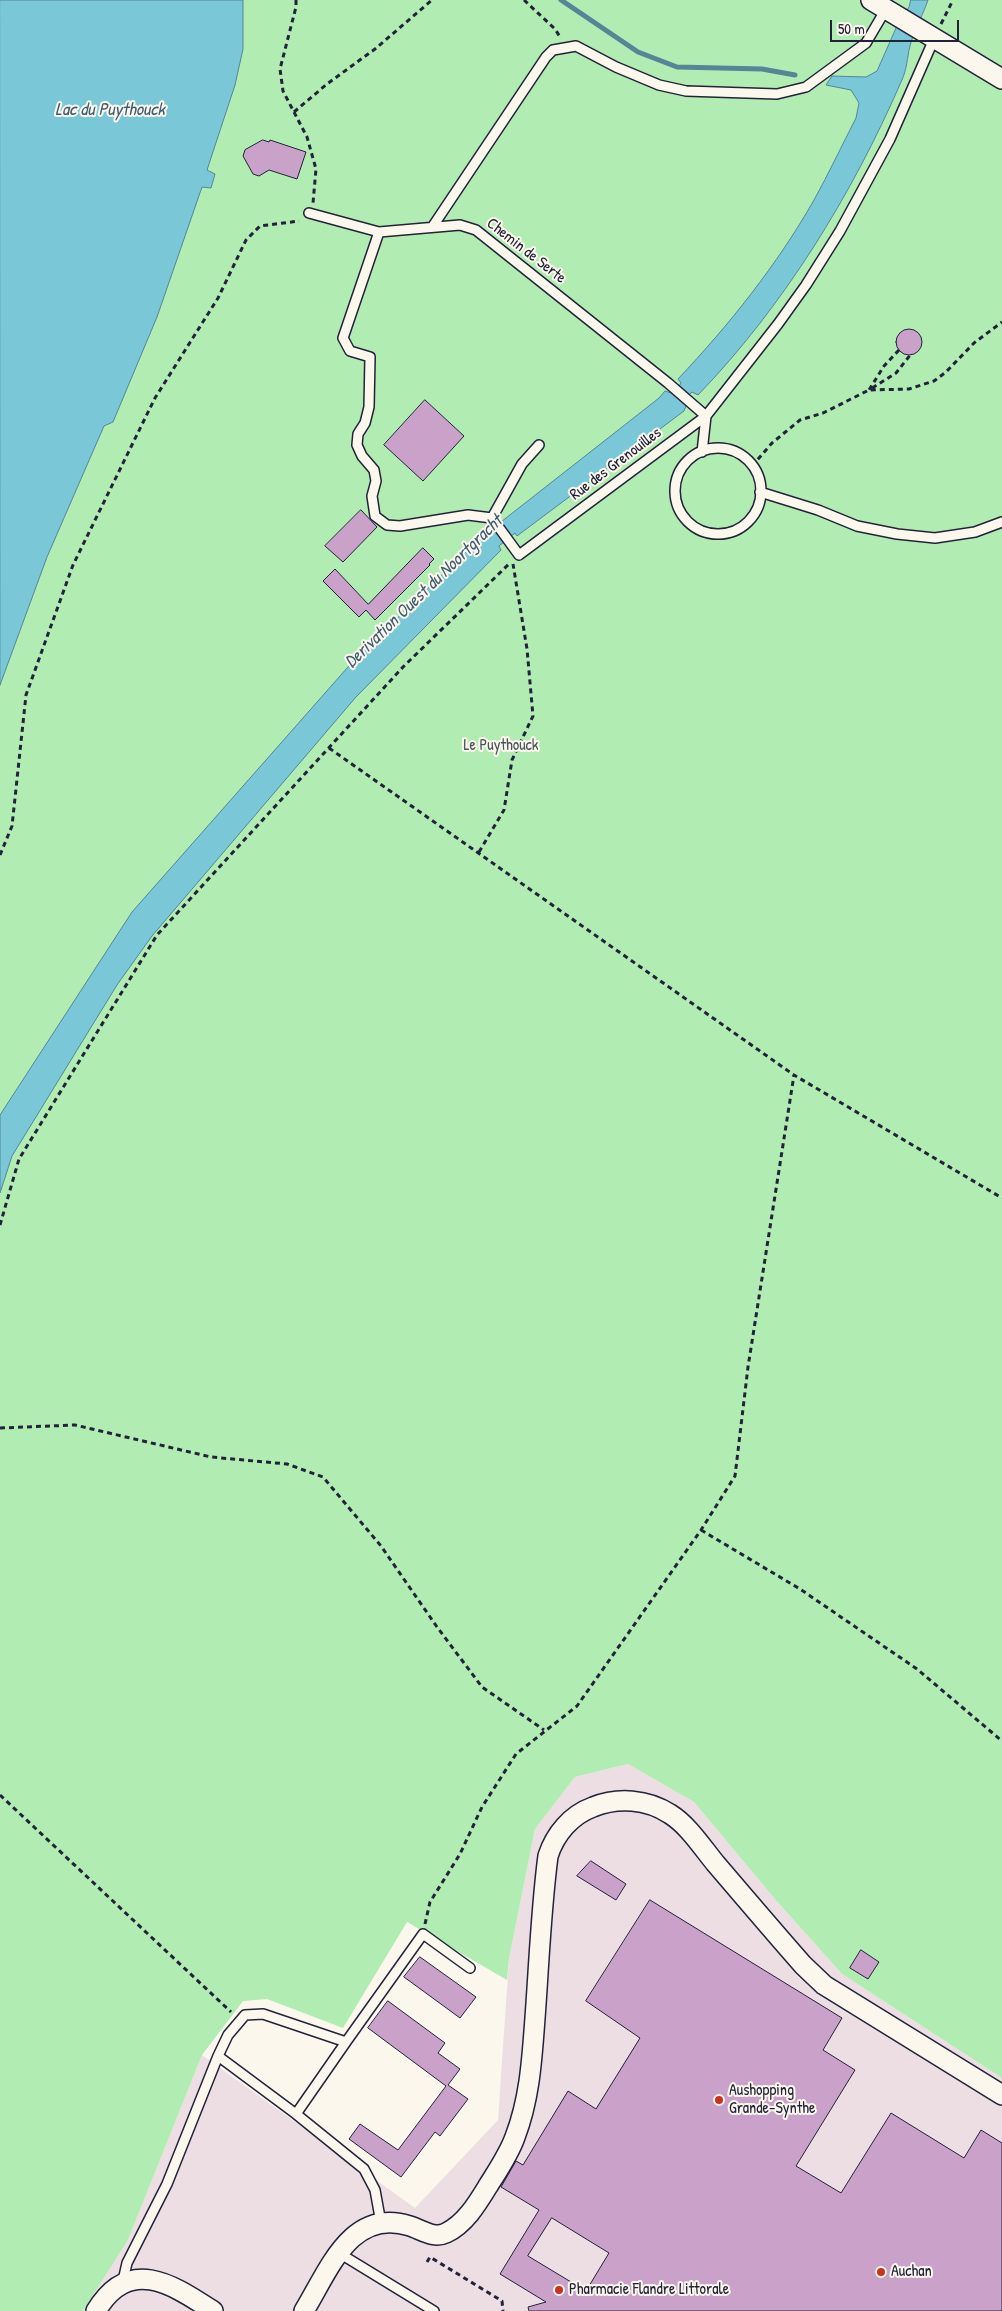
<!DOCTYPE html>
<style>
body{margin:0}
#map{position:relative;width:1002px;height:2311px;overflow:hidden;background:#fbf7ec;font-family:"Patrick Hand",sans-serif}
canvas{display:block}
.scale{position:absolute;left:830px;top:20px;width:129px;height:22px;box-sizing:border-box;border:2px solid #22223b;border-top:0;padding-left:6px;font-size:15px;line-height:18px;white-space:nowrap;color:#22223b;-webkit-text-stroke:4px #fbf7ec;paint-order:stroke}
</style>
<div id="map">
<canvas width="1002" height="2311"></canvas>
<div class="scale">50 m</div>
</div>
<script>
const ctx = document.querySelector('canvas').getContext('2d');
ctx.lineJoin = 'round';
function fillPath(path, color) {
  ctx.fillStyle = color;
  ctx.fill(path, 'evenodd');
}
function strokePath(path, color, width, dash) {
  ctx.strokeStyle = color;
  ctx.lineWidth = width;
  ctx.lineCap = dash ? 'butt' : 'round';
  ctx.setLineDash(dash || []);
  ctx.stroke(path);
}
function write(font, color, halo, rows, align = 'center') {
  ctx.font = font + ' "Patrick Hand",sans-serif';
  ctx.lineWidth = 4;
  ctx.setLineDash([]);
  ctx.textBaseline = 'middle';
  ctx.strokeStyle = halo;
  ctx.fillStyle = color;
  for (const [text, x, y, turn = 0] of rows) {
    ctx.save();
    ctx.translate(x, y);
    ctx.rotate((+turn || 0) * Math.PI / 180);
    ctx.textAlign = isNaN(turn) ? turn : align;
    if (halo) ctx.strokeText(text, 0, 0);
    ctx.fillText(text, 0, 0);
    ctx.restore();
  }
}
const built = new Path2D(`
 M628,1764L694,1802L774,1898L842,1974L1002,2078V2311H83L128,2240L202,2055L415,2208L498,2120L509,1959L535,1829L575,1777Z`);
const green = new Path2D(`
 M0,0H1002V2078L842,1974L774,1898L694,1802L628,1764L575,1777L535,1829L509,1959L507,1980L407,1922L343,2028L267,1999L243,2001L202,2055L128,2240L83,2311H0Z`);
const water = new Path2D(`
 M0,0H243V49L235,85L207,170L215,174L211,188L202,187L157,317L113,422L104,426L47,557L0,685Z
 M911,0H928C923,15 914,30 910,46C907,58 907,70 901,82C852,195 783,307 698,395L692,392L682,402L686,406L684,411L517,536L515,533L499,546L501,550L356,697L152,936L117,985L12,1156L0,1193V1115L132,912L355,659L478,540L659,398L665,391L674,394L681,383L678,379C729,325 777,265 814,200C829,173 842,145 856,118L859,103L851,90L826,85L832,76L866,77L877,71L896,28L909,7Z`);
const stream = new Path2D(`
 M561,0L638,52L677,67L762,69L795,75`);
const building = new Path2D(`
 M263,140L269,142L270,140L306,152L297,179L269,170L259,176L253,174L243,156L245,150Z
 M896 342a13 13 0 1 1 26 0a13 13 0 1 1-26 0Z
 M425,400L464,436L423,481L384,445Z
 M361,510L377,527L343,562L325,546Z
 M423,548L434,559L429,564L430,565L375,620L366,610L359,617L323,581L335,569L368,604Z
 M591,1861L626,1884L616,1900L577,1876Z
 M650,1900L842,2018L823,2050L855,2070L796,2166L841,2193L891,2113L964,2158L981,2130L1002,2143V2311H529L528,2307L546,2302L500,2274L539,2210L501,2187L516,2161L523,2165L568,2091L596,2109L640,2038L586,2001ZM552,2218L609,2253L586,2291L528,2256Z
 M861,1950L879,1962L868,1979L850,1968Z
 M420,1957L476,1997L460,2018L404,1977Z
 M388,2001L445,2043L438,2053L460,2069L448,2085L468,2099L440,2136L435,2132L401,2177L349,2139L360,2124L398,2150L446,2086L368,2028Z`);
const path = new Path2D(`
 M296,0V7L280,69L283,91L307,137L316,169L313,203
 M524,0L555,29L560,37
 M941,24L953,0
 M294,112L327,84L375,49L432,0
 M899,350L884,366L869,390L896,373L911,354
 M752,466L772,443L800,420L823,413L869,390L909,389L934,381L946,372L974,343L1002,322
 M329,748L794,1075L1002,1198
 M479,852L504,810L512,760L533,716L527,649L513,564
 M0,855L12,826L26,695L73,565L155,398L218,298L246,240L260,226L299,221
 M0,1225L19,1159L157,935L403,667L510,563
 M0,1428L75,1425L211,1457L287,1464L323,1477L381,1546L437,1627L482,1687L544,1730
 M701,1530L800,1589L917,1669L1002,1741
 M0,1795L231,2012
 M425,1924L430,1902L460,1854L482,1807L516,1754L577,1706L701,1530L735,1476L748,1367L794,1075
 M427,2262L430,2257L502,2301L503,2311`);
const lane = new Path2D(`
 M309,213L379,232L460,225L476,230L668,383L706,416
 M433,226L546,57L553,50L576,46L616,67L659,85L686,91L777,94L806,87L866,43L886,9
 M379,232L343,338L350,351L370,357L369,407L365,423L358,434L357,445L362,456L374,470L376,481L372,496L375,516L387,525L400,526L468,515L492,518L519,555L706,416L778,324L806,285L840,231L890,139L934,39
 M675 491a43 43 0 1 1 86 0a43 43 0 1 1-86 0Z
 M702,452L706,416
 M760,492L818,510L857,526L897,534L935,538L975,532L1002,522
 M492,518L522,464L539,445
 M346,2042L423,1934L470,1968
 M218,2056L296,2114L364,2169L375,2190L381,2223
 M339,2253L434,2311
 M122,2285L127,2263L167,2184L218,2056L228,2035L245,2015L263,2014L346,2042L296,2114`);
const street = new Path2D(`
 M871,0L1002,79
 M96,2311C130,2255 173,2285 213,2311
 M304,2311C329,2270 351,2207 410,2226C422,2230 434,2239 446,2233C465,2224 477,2204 488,2186C498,2170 509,2154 515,2137C530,2098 532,2058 535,2018C539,1964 541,1909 548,1856C555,1834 571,1815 593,1807C618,1797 647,1799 670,1814C688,1825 702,1847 716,1864C745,1898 774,1932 803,1965L824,1985L1002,2095`);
const markers = [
 [719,2100,5,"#c8321e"],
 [881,2272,5,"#c8321e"],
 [559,2290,5,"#c8321e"]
];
const streetNames = [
 ["Chemin de Serte",526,251,38],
 ["Rue des Grenouilles",616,464,-37]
];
const parkNames = [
 ["Le Puythouck",501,746]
];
const poiNames = [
 ["Aushopping",729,2091],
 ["Grande-Synthe",729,2109],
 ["Auchan",891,2272],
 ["Pharmacie Flandre Littorale",569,2290]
];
const waterNames = [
 ["Lac du Puythouck",110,110],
 ["Derivation Ouest du Noortgracht",424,592,-44]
];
fillPath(built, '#ecdee2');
fillPath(green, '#b1edb2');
fillPath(water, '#79c7d7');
strokePath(water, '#568599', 1);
strokePath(stream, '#568599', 5);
fillPath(building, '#caa2c9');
strokePath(building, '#22223b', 1);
strokePath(lane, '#22223b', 12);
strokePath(street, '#22223b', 22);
strokePath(path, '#22223b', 3, [5, 4]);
strokePath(lane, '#fbf7ec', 9);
strokePath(street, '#fbf7ec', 19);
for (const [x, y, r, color] of markers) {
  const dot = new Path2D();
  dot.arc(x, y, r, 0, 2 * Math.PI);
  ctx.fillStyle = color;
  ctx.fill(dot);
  strokePath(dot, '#fbf7ec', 2);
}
write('16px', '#22223b', '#fbf7ec', streetNames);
write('16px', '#465559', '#fbf7ec', parkNames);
write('16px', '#22223b', '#fbf7ec', poiNames, 'left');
write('italic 18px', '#405c72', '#fbf7ec', waterNames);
</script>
